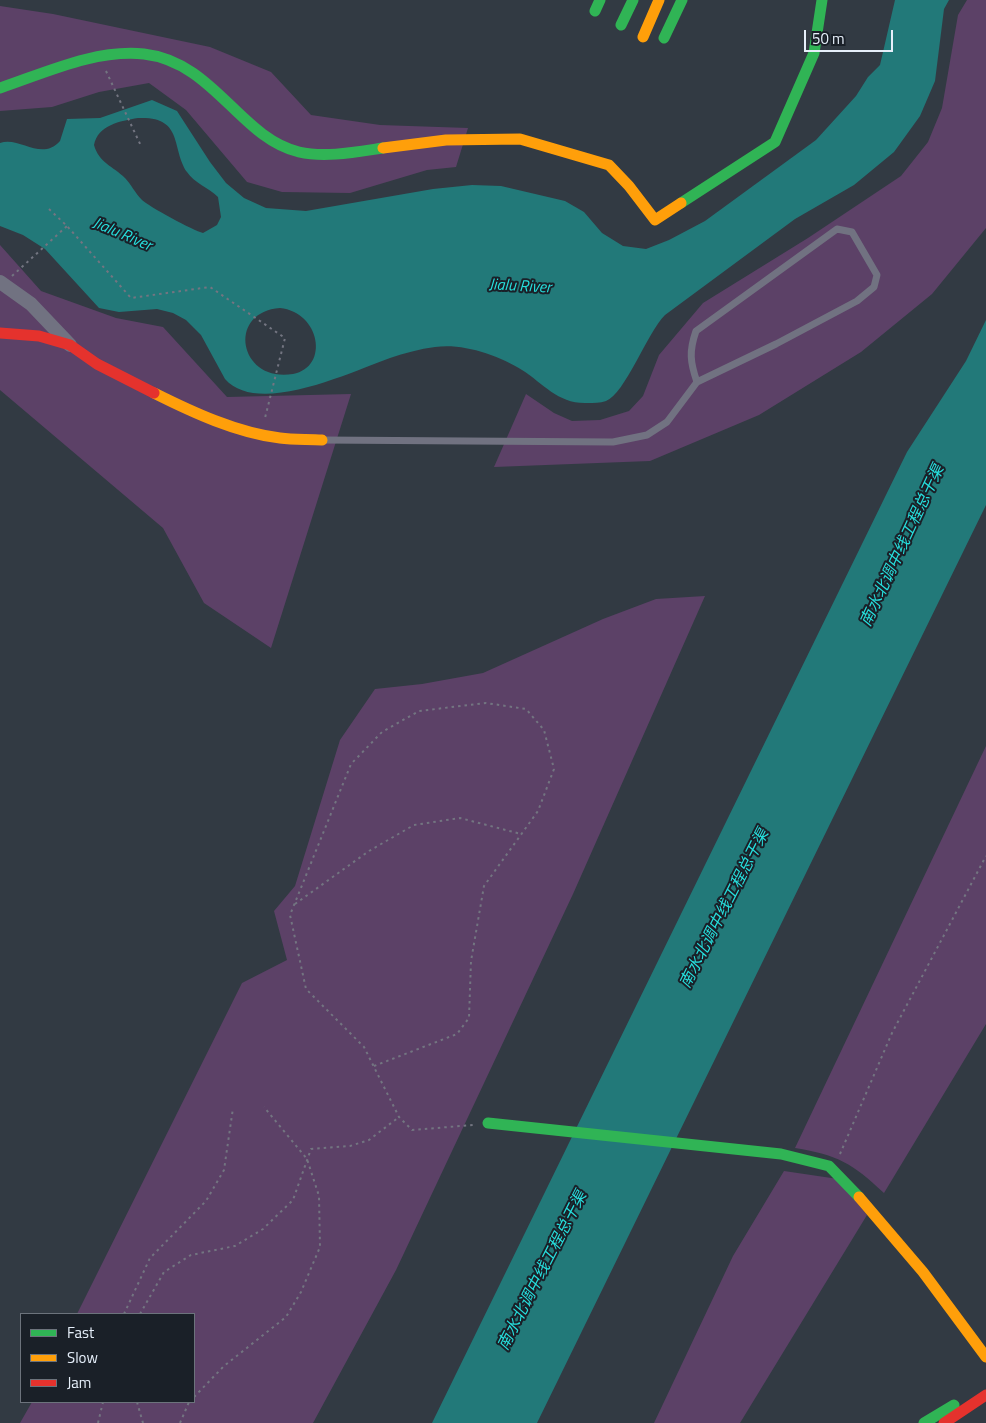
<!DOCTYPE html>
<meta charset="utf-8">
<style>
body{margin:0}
#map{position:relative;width:986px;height:1423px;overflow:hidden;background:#323a43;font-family:"Titillium Web",sans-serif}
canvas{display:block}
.legend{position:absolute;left:20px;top:1313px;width:175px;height:90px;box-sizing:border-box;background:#1a2028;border:1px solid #6c737c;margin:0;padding:6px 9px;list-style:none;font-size:15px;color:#e6effa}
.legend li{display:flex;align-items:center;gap:10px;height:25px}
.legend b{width:25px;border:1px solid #6c737c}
.scale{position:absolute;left:804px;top:30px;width:89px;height:22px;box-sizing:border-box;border:2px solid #e6effa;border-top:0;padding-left:6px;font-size:15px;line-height:18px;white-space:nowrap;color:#e6effa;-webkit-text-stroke:4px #1a2028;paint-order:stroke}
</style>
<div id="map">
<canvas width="986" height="1423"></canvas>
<ul class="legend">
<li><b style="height:6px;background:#30b455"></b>Fast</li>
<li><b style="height:6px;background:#ff9f0a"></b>Slow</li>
<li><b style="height:6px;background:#e5322d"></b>Jam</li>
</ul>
<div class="scale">50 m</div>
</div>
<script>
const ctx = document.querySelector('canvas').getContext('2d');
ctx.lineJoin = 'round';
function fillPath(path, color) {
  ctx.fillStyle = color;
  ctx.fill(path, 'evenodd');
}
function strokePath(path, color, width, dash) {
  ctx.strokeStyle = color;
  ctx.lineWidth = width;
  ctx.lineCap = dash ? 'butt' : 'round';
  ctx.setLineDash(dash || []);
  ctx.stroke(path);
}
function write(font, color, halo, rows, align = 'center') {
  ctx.font = font + ' "Titillium Web","Noto Sans SC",sans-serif';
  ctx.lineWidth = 4;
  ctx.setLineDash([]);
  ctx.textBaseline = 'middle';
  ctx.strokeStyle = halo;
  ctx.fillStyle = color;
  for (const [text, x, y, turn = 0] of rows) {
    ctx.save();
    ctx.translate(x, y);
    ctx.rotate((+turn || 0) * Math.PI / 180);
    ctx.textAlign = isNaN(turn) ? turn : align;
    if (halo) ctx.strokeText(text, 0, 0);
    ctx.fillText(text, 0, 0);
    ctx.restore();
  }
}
const green = new Path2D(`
 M967,0H986V228L932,294L861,352L759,415L650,461L494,467L526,394L554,413L572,421L600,420L629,411L643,396L659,355L703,303L808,238L901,176L928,142L942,108L958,15Z
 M0,6L53,14L210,47L271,72L311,115L380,125L468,128L456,167L427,170L350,193L282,192L247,182L186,110L149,83L99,92L52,107L0,111Z
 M0,245L41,291L116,318L163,327L227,397L351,394L271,648L204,603L163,528L0,390Z
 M705,596L573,894L396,1270L313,1423H20L32,1402H194V1314H77L242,983L287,960L274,911L295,886L340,740L375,689L422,684L483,673L603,619L656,599Z
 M986,746V1024L884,1193C852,1163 838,1155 795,1148Z
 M784,1171L838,1179L867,1215L740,1423H654L733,1256Z`);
const water = new Path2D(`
 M895,0H949L944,9L935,81L920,116L894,152L854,185L795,219L665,315C647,333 625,394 606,401C600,403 594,403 587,403C558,404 544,384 522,370C498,355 463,343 435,347C420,349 404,353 390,358C353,371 258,417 225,379L201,335L186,320L173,313L157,309L119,312L99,308L45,249L23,235L0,226V143C20,136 41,162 60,141L67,119L100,118L152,100L177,111L210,162L226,183L244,198L266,208L306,211L433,189L472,185L501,186L565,201L584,212L602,233L623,246L646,249L669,240L705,221L816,140L856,96L868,77L880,65ZM138,118C184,116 171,148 187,172C194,183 209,188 218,197L221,217L217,225L203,233C194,231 148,206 142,200C135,193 131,184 125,178C113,166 99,163 94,145C98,125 120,121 138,118ZM280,308C320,312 330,367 293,374C239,383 226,312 280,308Z
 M986,320V505L537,1423H432L907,452L966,361Z`);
const path = new Path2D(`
 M106,71L141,146
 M49,209L67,226L131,298L210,287L285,338L265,418
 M12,276L67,226
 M295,904L369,851L414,825L460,818L521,834
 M374,1066L457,1034L469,1018L471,961L484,886L538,811L554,769L544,730L526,709L486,703L419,711L382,732L351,764L290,915L306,989L364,1047L399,1117L412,1130L473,1125
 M840,1154L892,1033L986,856
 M124,1314L150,1258L206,1201L224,1170L233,1108
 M140,1314L164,1272L191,1255L235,1246L263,1229L293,1200L311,1149L350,1146L369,1140L399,1117
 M194,1397L224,1366L286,1317L301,1292L320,1247L319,1196L307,1159L264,1107
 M137,1402L143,1423
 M98,1423L103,1402
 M180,1423L189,1402`);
const lane = new Path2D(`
 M322,440L613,442L647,435L667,422L697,382L776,344L857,301L874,287L877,275L852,232L837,229L696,331C689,351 690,362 697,382`);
const street = new Path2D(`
 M0,282L31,304L70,345`);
const fast = new Path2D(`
 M595,11L600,0
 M621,25L633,0
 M664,38L682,0
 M0,88C45,73 95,49 144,54C214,62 240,138 299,152C325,158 356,152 383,148
 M681,203L775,142L814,53L822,0
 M488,1123L781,1154L829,1166L859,1197
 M924,1423L954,1405`);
const slow = new Path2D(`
 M643,37L659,0
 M383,148L446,140L520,139L609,165L629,186L655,220L681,203
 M154,393C192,412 237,433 280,438C294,440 308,439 322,440
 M859,1197L923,1272L986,1357`);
const jam = new Path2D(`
 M0,333L39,336L70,345L97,364L154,393
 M944,1423L986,1395`);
const waterNames = [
 ["Jialu River",122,235,23],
 ["Jialu River",520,287,3],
 ["南水北调中线工程总干渠",903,546,-65],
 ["南水北调中线工程总干渠",725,909,-63],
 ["南水北调中线工程总干渠",543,1271,-63]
];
fillPath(green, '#5c4167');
fillPath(water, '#227979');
strokePath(path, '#737581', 2, [2.5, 4]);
strokePath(lane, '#717281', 7);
strokePath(street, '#717281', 14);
strokePath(fast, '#30b455', 11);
strokePath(slow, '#ff9f0a', 11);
strokePath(jam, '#e5322d', 11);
write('italic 16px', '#26dfdd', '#1a2028', waterNames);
</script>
